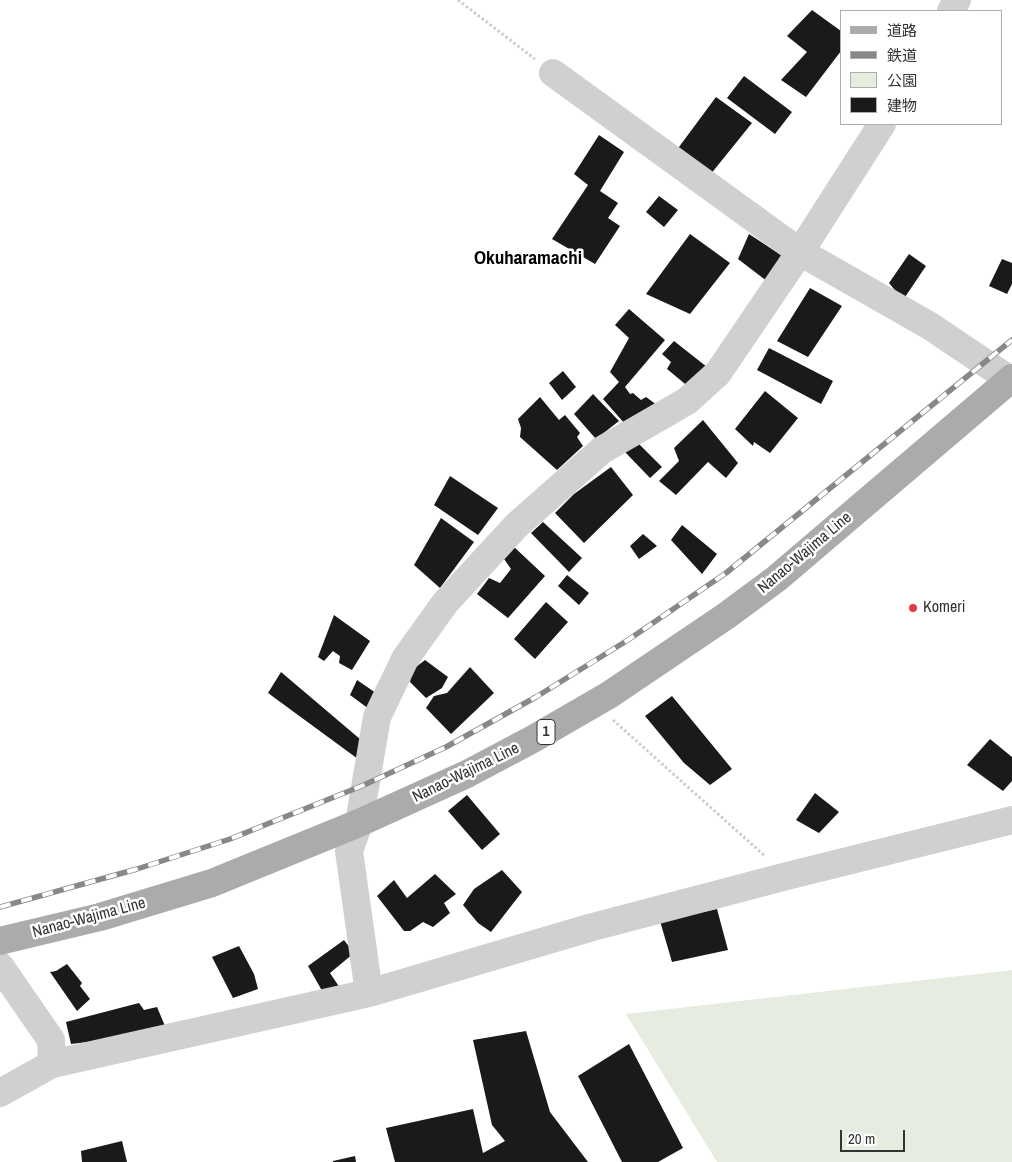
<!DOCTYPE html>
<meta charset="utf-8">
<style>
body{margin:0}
#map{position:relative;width:1012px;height:1162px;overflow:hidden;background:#fff;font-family:"Archivo Narrow","Noto Sans JP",sans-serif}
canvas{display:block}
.legend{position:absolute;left:840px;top:10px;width:162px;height:115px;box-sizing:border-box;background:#fff;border:1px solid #adadad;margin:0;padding:6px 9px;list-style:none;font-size:15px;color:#333}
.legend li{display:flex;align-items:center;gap:10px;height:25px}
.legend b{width:25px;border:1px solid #adadad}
.scale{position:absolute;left:840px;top:1130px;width:65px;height:22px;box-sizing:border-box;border:2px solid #333;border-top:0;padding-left:6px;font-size:15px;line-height:18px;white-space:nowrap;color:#333;-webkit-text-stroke:4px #fff;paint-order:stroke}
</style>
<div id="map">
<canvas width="1012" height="1162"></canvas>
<ul class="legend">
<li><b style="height:6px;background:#ababab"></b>道路</li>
<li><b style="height:6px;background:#888"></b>鉄道</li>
<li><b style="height:14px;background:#e6ecdf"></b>公園</li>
<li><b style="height:14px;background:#1a1a1a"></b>建物</li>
</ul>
<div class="scale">20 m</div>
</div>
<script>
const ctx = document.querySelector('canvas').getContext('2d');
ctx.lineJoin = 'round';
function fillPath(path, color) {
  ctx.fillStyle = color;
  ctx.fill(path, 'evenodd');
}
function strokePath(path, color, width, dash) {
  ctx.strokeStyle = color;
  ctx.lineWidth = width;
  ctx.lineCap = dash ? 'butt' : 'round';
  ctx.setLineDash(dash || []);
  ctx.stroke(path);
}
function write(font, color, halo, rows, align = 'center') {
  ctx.font = font + ' "Archivo Narrow",sans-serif';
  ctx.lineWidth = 5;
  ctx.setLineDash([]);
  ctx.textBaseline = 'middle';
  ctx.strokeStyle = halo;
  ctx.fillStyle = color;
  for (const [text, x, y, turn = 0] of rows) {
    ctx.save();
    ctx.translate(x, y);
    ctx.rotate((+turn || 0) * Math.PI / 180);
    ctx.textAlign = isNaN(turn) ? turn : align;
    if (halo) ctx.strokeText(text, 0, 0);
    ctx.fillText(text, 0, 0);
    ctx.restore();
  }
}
const green = new Path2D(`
 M1012,970V1162H717L626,1014Z`);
const building = new Path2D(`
 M812,10L841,31V51L806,97L781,80L807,52L787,36Z
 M744,76L792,112L775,134L727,98Z
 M716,97L752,123L710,175L676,151Z
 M599,135L624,152L600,191L618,203L608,218L620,226L595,264L552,239L588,185L574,174Z
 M659,196L678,210L664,227L646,212Z
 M690,234L730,263L690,314L646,294Z
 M749,234L787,259L772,285L738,259Z
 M909,254L926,266L903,300L889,283Z
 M1002,259L1012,263V284L1007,294L989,286Z
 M810,288L842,306L808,357L777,341Z
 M629,309L665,340L625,387L630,394L633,393L641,400L646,397L661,408L632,432L603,399L619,382L610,372L629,338L615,325Z
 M674,341L707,367L690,388L667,369L671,362L662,354Z
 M769,348L833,381L821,404L757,370Z
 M563,371L576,387L562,400L549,383Z
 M765,391L798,418L770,453L754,442L753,446L735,429Z
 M593,394L619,421L596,439L574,414Z
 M540,397L559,420L565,415L580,433L577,437L583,446L557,470L520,437L521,428L518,419Z
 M703,420L738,463L726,478L708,462L676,495L659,481L679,461L674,448Z
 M637,442L662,467L650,478L625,452Z
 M611,467L633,495L584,543L555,513L574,494Z
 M450,476L498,508L478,535L434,505Z
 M441,518L474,542L440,588L414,565Z
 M543,522L582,558L569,572L531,533Z
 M682,525L717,554L702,574L671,540Z
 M643,534L657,546L639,559L630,546Z
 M513,546L545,576L508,618L477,594L489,578L500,583L511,569L502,556Z
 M567,575L589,593L579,605L558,586Z
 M546,602L568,622L535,659L514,639Z
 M334,615L370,641L352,670L339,663L340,656L333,651L324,661L318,657Z
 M425,660L448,677L442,688L426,698L410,682L412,670Z
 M470,667L494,693L451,734L426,708L434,696L447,693Z
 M281,672L367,745L358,759L268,693Z
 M357,680L376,693L369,709L350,695Z
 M672,696L732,769L710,785L684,763L645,716Z
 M990,739L1012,757V781L1003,791L967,765Z
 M815,793L839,812L819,833L796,820Z
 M467,795L500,834L482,850L448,811Z
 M502,870L522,892L491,932L478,923L463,905L474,889Z
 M435,874L456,894L444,903L450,913L433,927L423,922L410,931H404L377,896L394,880L407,898Z
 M717,909L728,950L672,962L660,921Z
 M344,940L354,953L330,973L342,991L325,996L308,966Z
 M239,946L254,974L258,989L233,998L212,957Z
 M67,964L82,983L80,986L90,999L77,1011L50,972L56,971Z
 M139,1003L144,1010L157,1007L165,1026L113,1039L71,1044L66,1022Z
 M526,1031L550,1112L588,1162H395L386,1128L473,1109L483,1153L505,1141L492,1125L473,1040Z
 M629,1044L683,1148L658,1162H622L578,1076Z
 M122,1141L127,1162H82L81,1151Z
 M355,1156L356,1162H333V1161Z`);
const path = new Path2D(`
 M458,0L535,59
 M613,720L765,856`);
const minor = new Path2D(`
 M951,11L957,0
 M553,73L800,252L930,326L1012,381
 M0,966L51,1040L52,1064
 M369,993L349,851L359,823L377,717L405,659L445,603L517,525L602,450L687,401L718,373L800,252L882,124
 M0,1093L52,1064L369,993L589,928L787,876L1012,820`);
const major = new Path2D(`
 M0,941L100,917L212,883L359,823L467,774L533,739L609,695L726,616L776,579L1012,378`);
const rail = new Path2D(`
 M0,907L137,869L230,839L364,785L446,747L536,697L628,640L726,573L1012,340`);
const markers = [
 [913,608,5,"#e63946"]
];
const shields = [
 [546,732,18]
];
const shieldNames = [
 ["1",546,732]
];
const streetNames = [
 ["Nanao-Wajima Line",805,553,-40],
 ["Nanao-Wajima Line",466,773,-26],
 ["Nanao-Wajima Line",89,918,-15]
];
const poiNames = [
 ["Komeri",923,608]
];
const quarterNames = [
 ["Okuharamachi",528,259]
];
fillPath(green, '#e6ecdf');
fillPath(building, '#1a1a1a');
strokePath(path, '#cdcdcd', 3, [2.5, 2.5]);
strokePath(minor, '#d0d0d0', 28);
strokePath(major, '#ababab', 28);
strokePath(rail, '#888', 5.5);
strokePath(rail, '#fff', 4, [11]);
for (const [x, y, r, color] of markers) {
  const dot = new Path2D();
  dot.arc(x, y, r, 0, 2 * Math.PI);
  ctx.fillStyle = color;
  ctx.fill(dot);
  strokePath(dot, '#fff', 2);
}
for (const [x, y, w] of shields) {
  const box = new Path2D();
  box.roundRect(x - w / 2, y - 12.5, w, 25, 4);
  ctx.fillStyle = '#fff';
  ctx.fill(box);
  strokePath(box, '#333', 1);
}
write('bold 15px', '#333', null, shieldNames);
write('16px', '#333', '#fff', streetNames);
write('16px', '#333', '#fff', poiNames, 'left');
write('bold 19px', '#000', '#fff', quarterNames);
</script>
